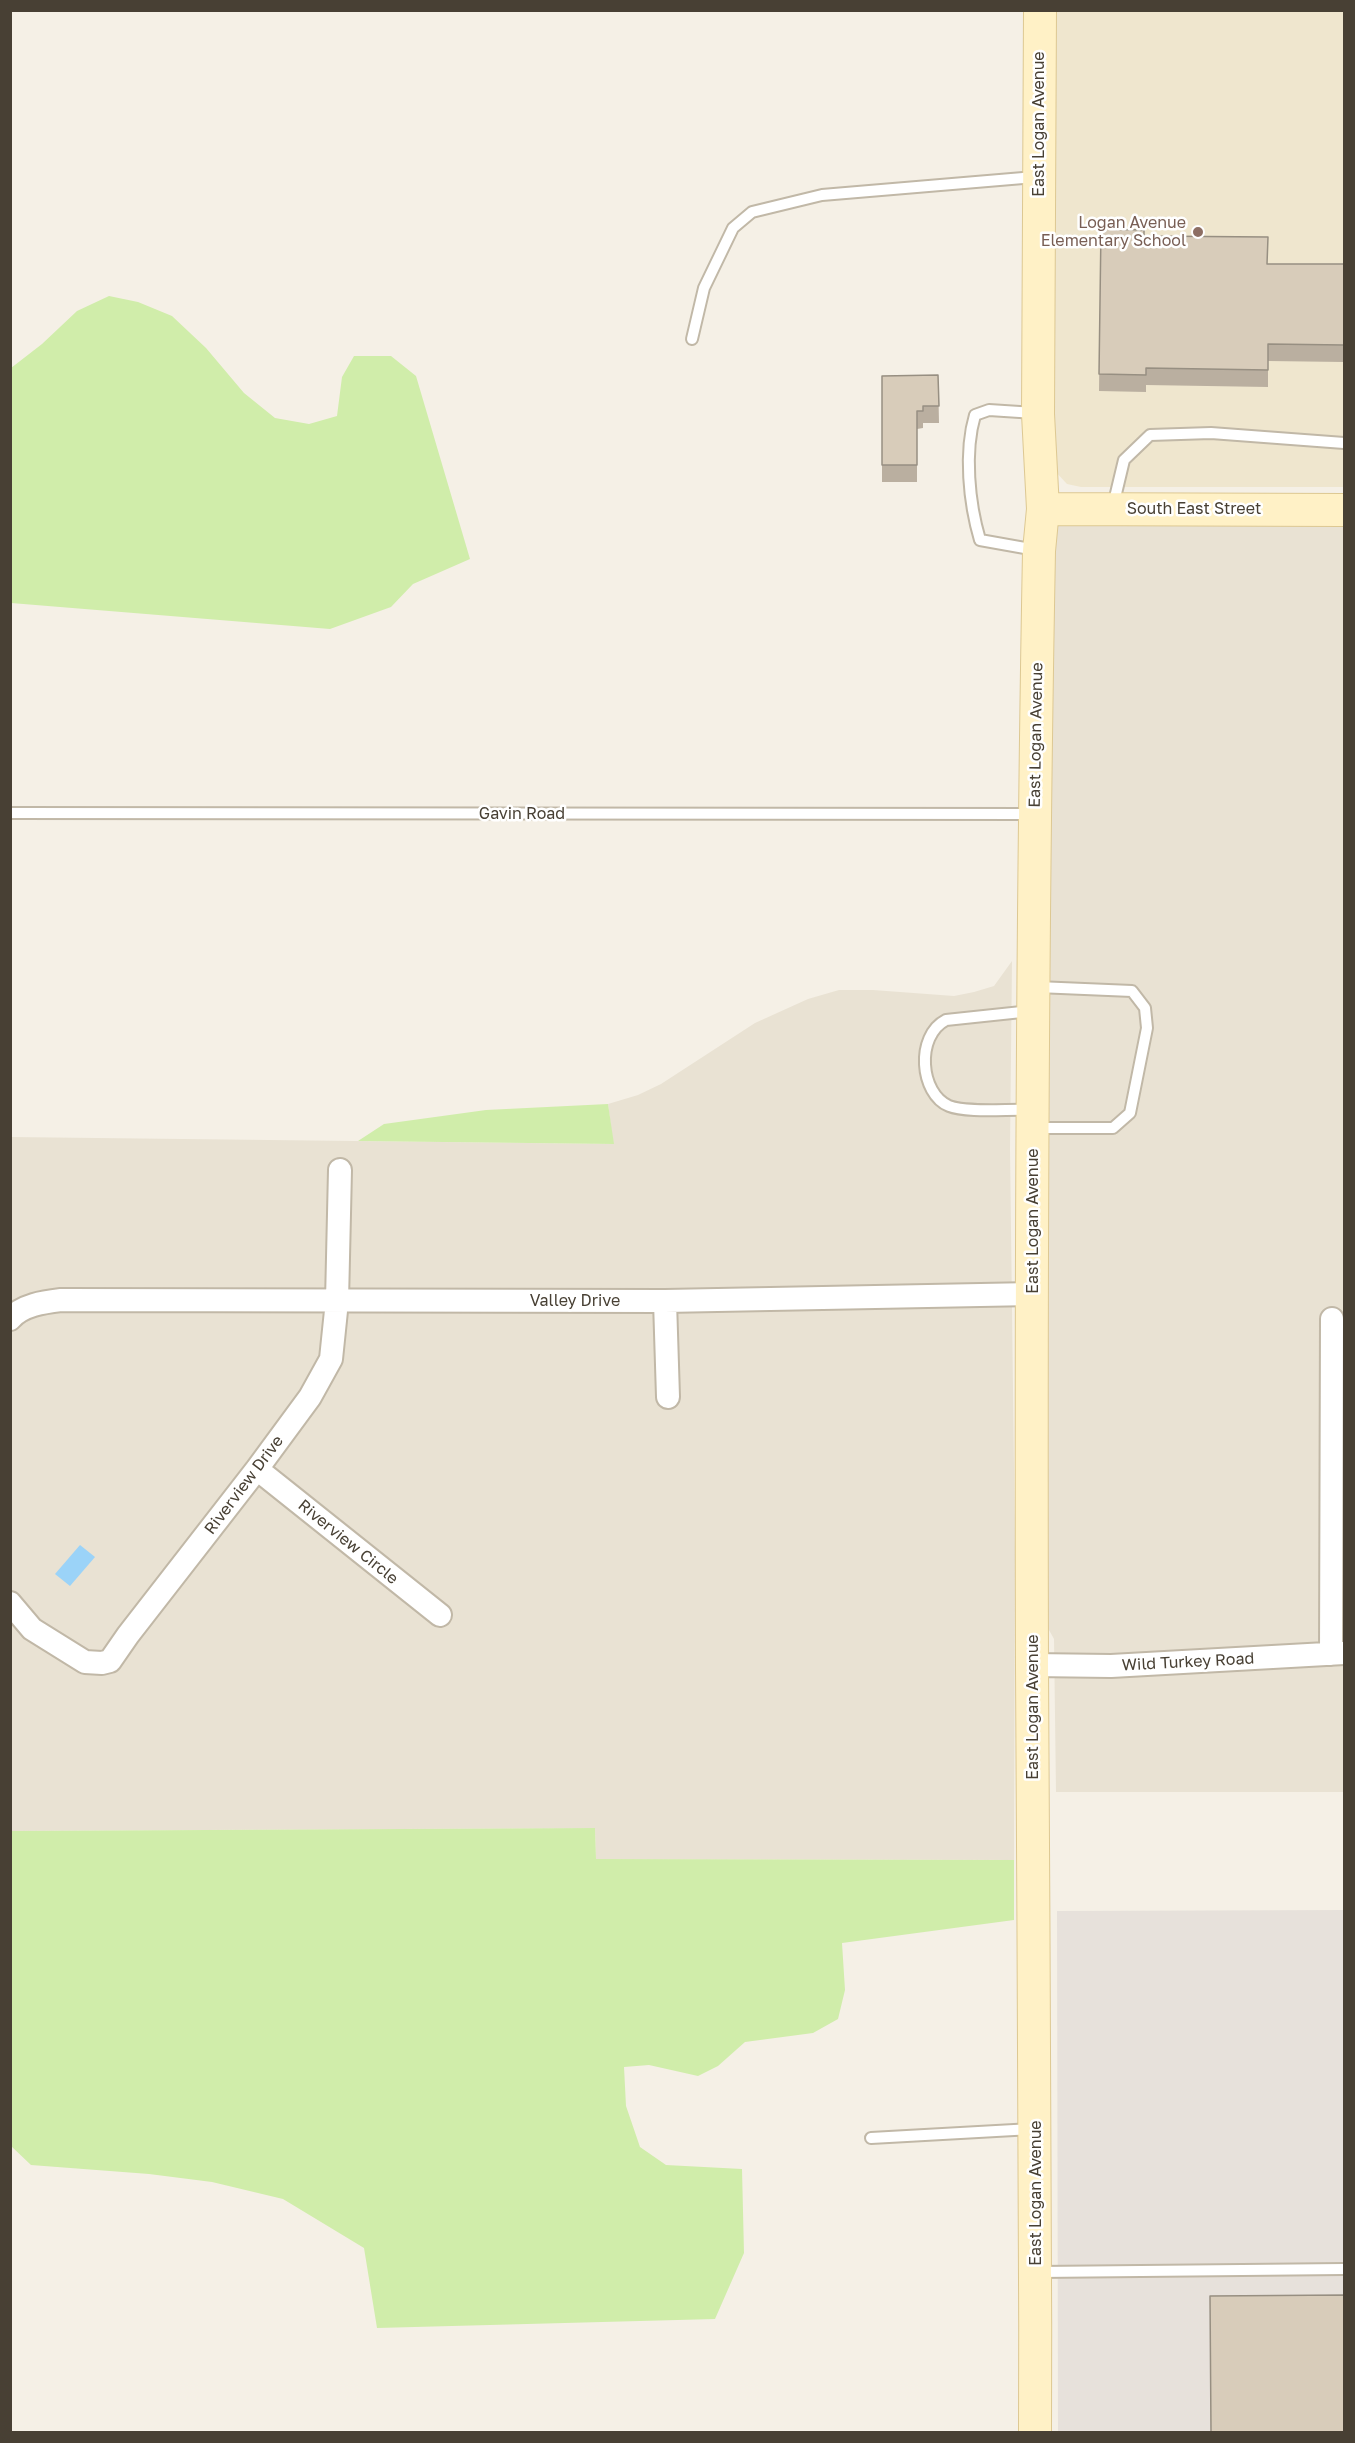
<!DOCTYPE html>
<style>
body{margin:0}
#map{position:relative;width:1355px;height:2443px;overflow:hidden;background:#f5f0e6;font-family:"Golos Text",sans-serif}
canvas{display:block}
.frame{position:absolute;inset:0;border:12px solid #484034;pointer-events:none}
</style>
<div id="map">
<canvas width="1355" height="2443"></canvas>
<div class="frame"></div>
</div>
<script>
const ctx = document.querySelector('canvas').getContext('2d');
ctx.lineJoin = 'round';
function fillPath(path, color) {
  ctx.fillStyle = color;
  ctx.fill(path, 'evenodd');
}
function strokePath(path, color, width, dash) {
  ctx.strokeStyle = color;
  ctx.lineWidth = width;
  ctx.lineCap = dash ? 'butt' : 'round';
  ctx.setLineDash(dash || []);
  ctx.stroke(path);
}
function write(font, color, halo, rows, align = 'center') {
  ctx.font = font + ' "Golos Text",sans-serif';
  ctx.lineWidth = 5;
  ctx.setLineDash([]);
  ctx.textBaseline = 'middle';
  ctx.strokeStyle = halo;
  ctx.fillStyle = color;
  for (const [text, x, y, turn = 0] of rows) {
    ctx.save();
    ctx.translate(x, y);
    ctx.rotate((+turn || 0) * Math.PI / 180);
    ctx.textAlign = isNaN(turn) ? turn : align;
    if (halo) ctx.strokeText(text, 0, 0);
    ctx.fillText(text, 0, 0);
    ctx.restore();
  }
}
const residential = new Path2D(`
 M1344,518V1792H1056L1054,1639L1044,1621L1045,1141L1053,534L1062,520Z
 M1012,961L1010,1149L1015,1549L1014,1860L596,1859L595,1828L11,1831V1137L613,1144L608,1104L638,1095L661,1084L755,1023L808,999L839,990H873L954,996L974,992L994,986Z`);
const industrial = new Path2D(`
 M1344,1910V2432H1058L1057,1911Z`);
const education = new Path2D(`
 M1053,11H1344V487H1081L1067,484L1054,470L1052,462Z`);
const green = new Path2D(`
 M109,296L138,302L172,316L206,348L244,393L275,418L309,424L337,416L342,377L354,356H391L416,376L470,559L413,584L391,607L330,629L11,603V368L42,344L77,311Z
 M608,1104L614,1144L358,1141L384,1124L486,1110Z
 M595,1828L596,1859L1014,1860V1920L842,1943L845,1990L838,2019L813,2033L745,2042L718,2066L698,2076L649,2065L624,2067L626,2106L640,2147L666,2165L742,2169L744,2253L715,2319L377,2328L364,2248L283,2199L212,2182L149,2174L31,2165L11,2146V1831Z`);
const water = new Path2D(`
 M80,1545L95,1557L70,1586L55,1574Z`);
const lane = new Path2D(`
 M692,339L704,288L733,228L752,212L822,195L1035,177
 M1035,413L989,410L975,415C964,452 969,503 980,540L1036,550
 M1113,506L1124,460L1150,435L1211,433L1344,443
 M10,813L1033,814
 M1029,1110C1009,1109 966,1113 949,1106C920,1094 915,1036 946,1020L1031,1011
 M1035,1128H1113L1130,1113L1147,1028L1145,1008L1132,991L1037,987
 M871,2138L1032,2129
 M1039,2272L1344,2269`);
const street = new Path2D(`
 M665,1301L668,1397
 M10,1319C22,1305 44,1302 61,1300L665,1301L1033,1294
 M257,1469L440,1615
 M10,1603L32,1629L85,1662L102,1663L110,1661L128,1635L257,1469L310,1397L331,1359L337,1301L340,1170
 M1331,1654L1332,1319
 M1032,1665L1111,1666L1344,1653`);
const secondary = new Path2D(`
 M1043,509L1344,510
 M1035,2432C1036,2177 1033,1922 1032,1667C1031,1295 1032,923 1039,551L1043,509L1038,414L1040,10`);
const wall = new Path2D(`
 M1101,229L1144,236L1267,264H1344V362L1268,361V387L1146,385V392L1099,391Z
 M938,375L939,423H923V428L917,429V482H882V376Z`);
const building = new Path2D(`
 M1101,229L1144,230V236L1268,237L1267,264H1344V345L1268,344V370L1146,368V375L1099,374Z
 M938,375L939,406H923V411H917V465H882V376Z
 M1344,2295V2433H1211L1210,2296Z`);
const markers = [
 [1198,232,6,"#8d6e63"]
];
const streetNames = [
 ["East Logan Avenue",1039,124,-90],
 ["South East Street",1194,509],
 ["East Logan Avenue",1036,735,-89],
 ["Gavin Road",522,814],
 ["East Logan Avenue",1033,1221,-90],
 ["Valley Drive",575,1301],
 ["Riverview Drive",244,1485,-53],
 ["Riverview Circle",348,1542,39],
 ["Wild Turkey Road",1188,1662,-3],
 ["East Logan Avenue",1033,1707,-90],
 ["East Logan Avenue",1036,2193,-90]
];
const educationNames = [
 ["Logan Avenue",1186,223],
 ["Elementary School",1186,241]
];
fillPath(residential, '#e9e2d3');
fillPath(industrial, '#e7e1db');
fillPath(education, '#efe6ce');
fillPath(green, '#d0edaa');
fillPath(water, '#9bd3f8');
strokePath(lane, '#c1b8a7', 14);
strokePath(street, '#c1b8a7', 26);
strokePath(secondary, '#ddc892', 34);
strokePath(lane, '#fff', 10);
strokePath(street, '#fff', 22);
strokePath(secondary, '#fff1c6', 32);
fillPath(wall, '#baafa0');
fillPath(building, '#d8ccba');
strokePath(building, '#978f82', 1.5);
for (const [x, y, r, color] of markers) {
  const dot = new Path2D();
  dot.arc(x, y, r, 0, 2 * Math.PI);
  ctx.fillStyle = color;
  ctx.fill(dot);
  strokePath(dot, '#fff', 2);
}
write('16px', '#484034', '#fff', streetNames);
write('16px', '#785e54', '#fff', educationNames, 'right');
</script>
